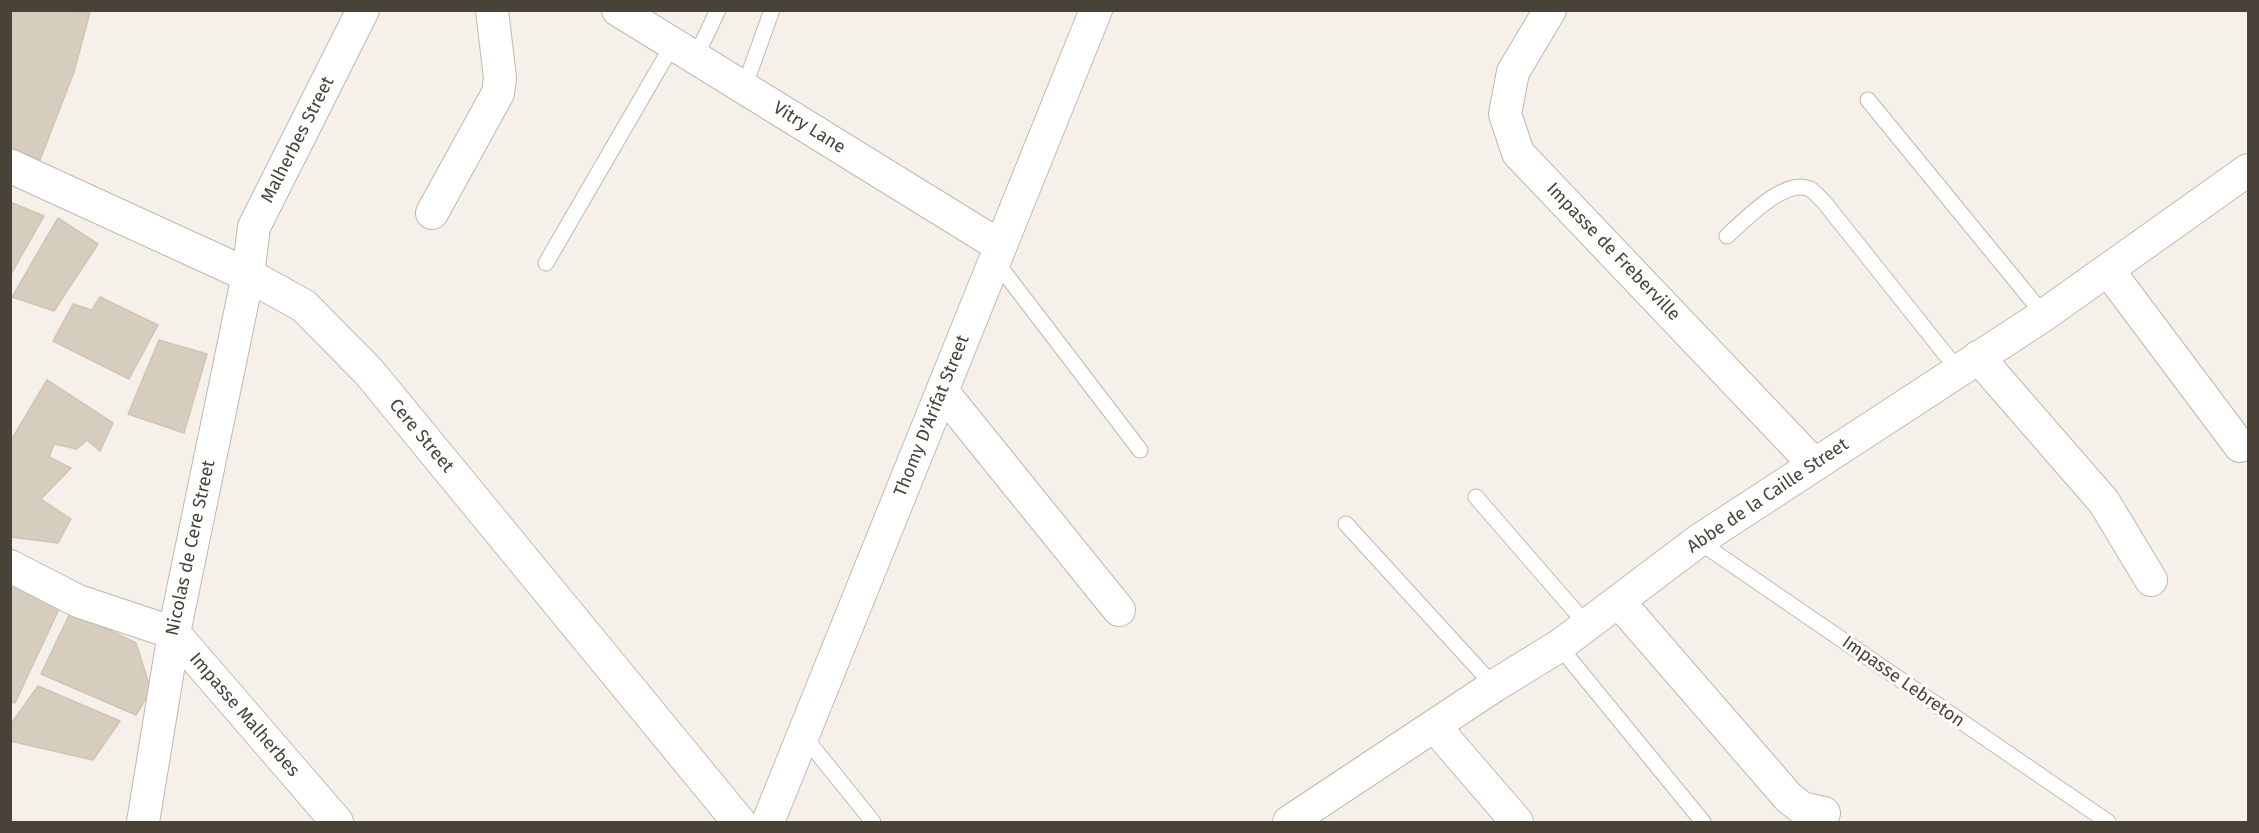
<!DOCTYPE html>
<style>
body{margin:0}
#map{position:relative;width:2259px;height:833px;overflow:hidden;background:#f5f1ea;font-family:"Fira Sans",sans-serif}
canvas{display:block}
.frame{position:absolute;inset:0;border:12px solid #494238;pointer-events:none}
</style>
<div id="map">
<canvas width="2259" height="833"></canvas>
<div class="frame"></div>
</div>
<script>
const ctx = document.querySelector('canvas').getContext('2d');
ctx.lineJoin = 'round';
function fillPath(path, color) {
  ctx.fillStyle = color;
  ctx.fill(path, 'evenodd');
}
function strokePath(path, color, width, dash) {
  ctx.strokeStyle = color;
  ctx.lineWidth = width;
  ctx.lineCap = dash ? 'butt' : 'round';
  ctx.setLineDash(dash || []);
  ctx.stroke(path);
}
function write(font, color, halo, rows, align = 'center') {
  ctx.font = font + ' "Fira Sans",sans-serif';
  ctx.lineWidth = 6;
  ctx.setLineDash([]);
  ctx.textBaseline = 'middle';
  ctx.strokeStyle = halo;
  ctx.fillStyle = color;
  for (const [text, x, y, turn = 0] of rows) {
    ctx.save();
    ctx.translate(x, y);
    ctx.rotate((+turn || 0) * Math.PI / 180);
    ctx.textAlign = isNaN(turn) ? turn : align;
    if (halo) ctx.strokeText(text, 0, 0);
    ctx.fillText(text, 0, 0);
    ctx.restore();
  }
}
const building = new Path2D(`
 M10,10L90,12L74,72L40,160L10,147Z
 M10,202L44,216L10,276Z
 M58,218L98,244L54,311L12,297Z
 M100,297L158,325L129,379L53,341L73,304L92,310Z
 M159,340L207,354L184,433L128,414Z
 M47,380L113,423L100,451L87,440L77,449L54,444L49,457L71,468L41,499L71,519L58,543L10,537V442Z
 M10,580L61,605L15,703L10,702Z
 M71,611L136,643L151,690L136,715L41,674Z
 M38,686L120,721L93,760L10,741V725Z`);
const service = new Path2D(`
 M695,58L718,10
 M744,88L772,10
 M1868,100L2044,315
 M1727,236C1745,220 1785,177 1810,189C1815,192 1820,198 1824,202L1958,370
 M994,259L1140,450
 M546,263L673,44
 M1476,497L1587,625
 M1346,524L1494,686
 M1698,541L2108,822
 M1559,646L1703,822
 M803,735L873,822`);
const minor = new Path2D(`
 M618,10L1000,246
 M1550,10L1513,72L1505,114L1518,153L1814,464
 M432,213L498,93L500,78L492,10
 M2108,270L2240,446
 M1978,357L2104,502L2151,580
 M942,391L1119,610
 M10,566L78,601L174,633L337,822
 M1619,602L1789,798L1802,808L1824,813
 M1435,727L1517,822
 M143,822L174,633L248,275L254,227L363,10
 M768,822L1096,10
 M1289,822L1494,686L1559,646L1698,541L2044,315L2248,170`);
const tertiary = new Path2D(`
 M10,166L248,275L304,306L369,372L739,822`);
const streetNames = [
 ["Vitry Lane",809,128,32],
 ["Malherbes Street",298,140,-63],
 ["Impasse de Freberville",1613,252,46],
 ["Thomy D'Arifat Street",932,416,-68],
 ["Cere Street",421,436,50],
 ["Abbe de la Caille Street",1768,496,-34],
 ["Nicolas de Cere Street",191,548,-78],
 ["Impasse Lebreton",1903,682,35],
 ["Impasse Malherbes",244,715,49]
];
fillPath(building, '#d6cdbf');
strokePath(building, '#d1c5b2', 1.5);
strokePath(service, '#c0b9ac', 17);
strokePath(minor, '#c0b9ac', 34);
strokePath(tertiary, '#c0b9ac', 35);
strokePath(service, '#fff', 15);
strokePath(minor, '#fff', 32);
strokePath(tertiary, '#fff', 33);
write('18px', '#494238', '#fff', streetNames);
</script>
